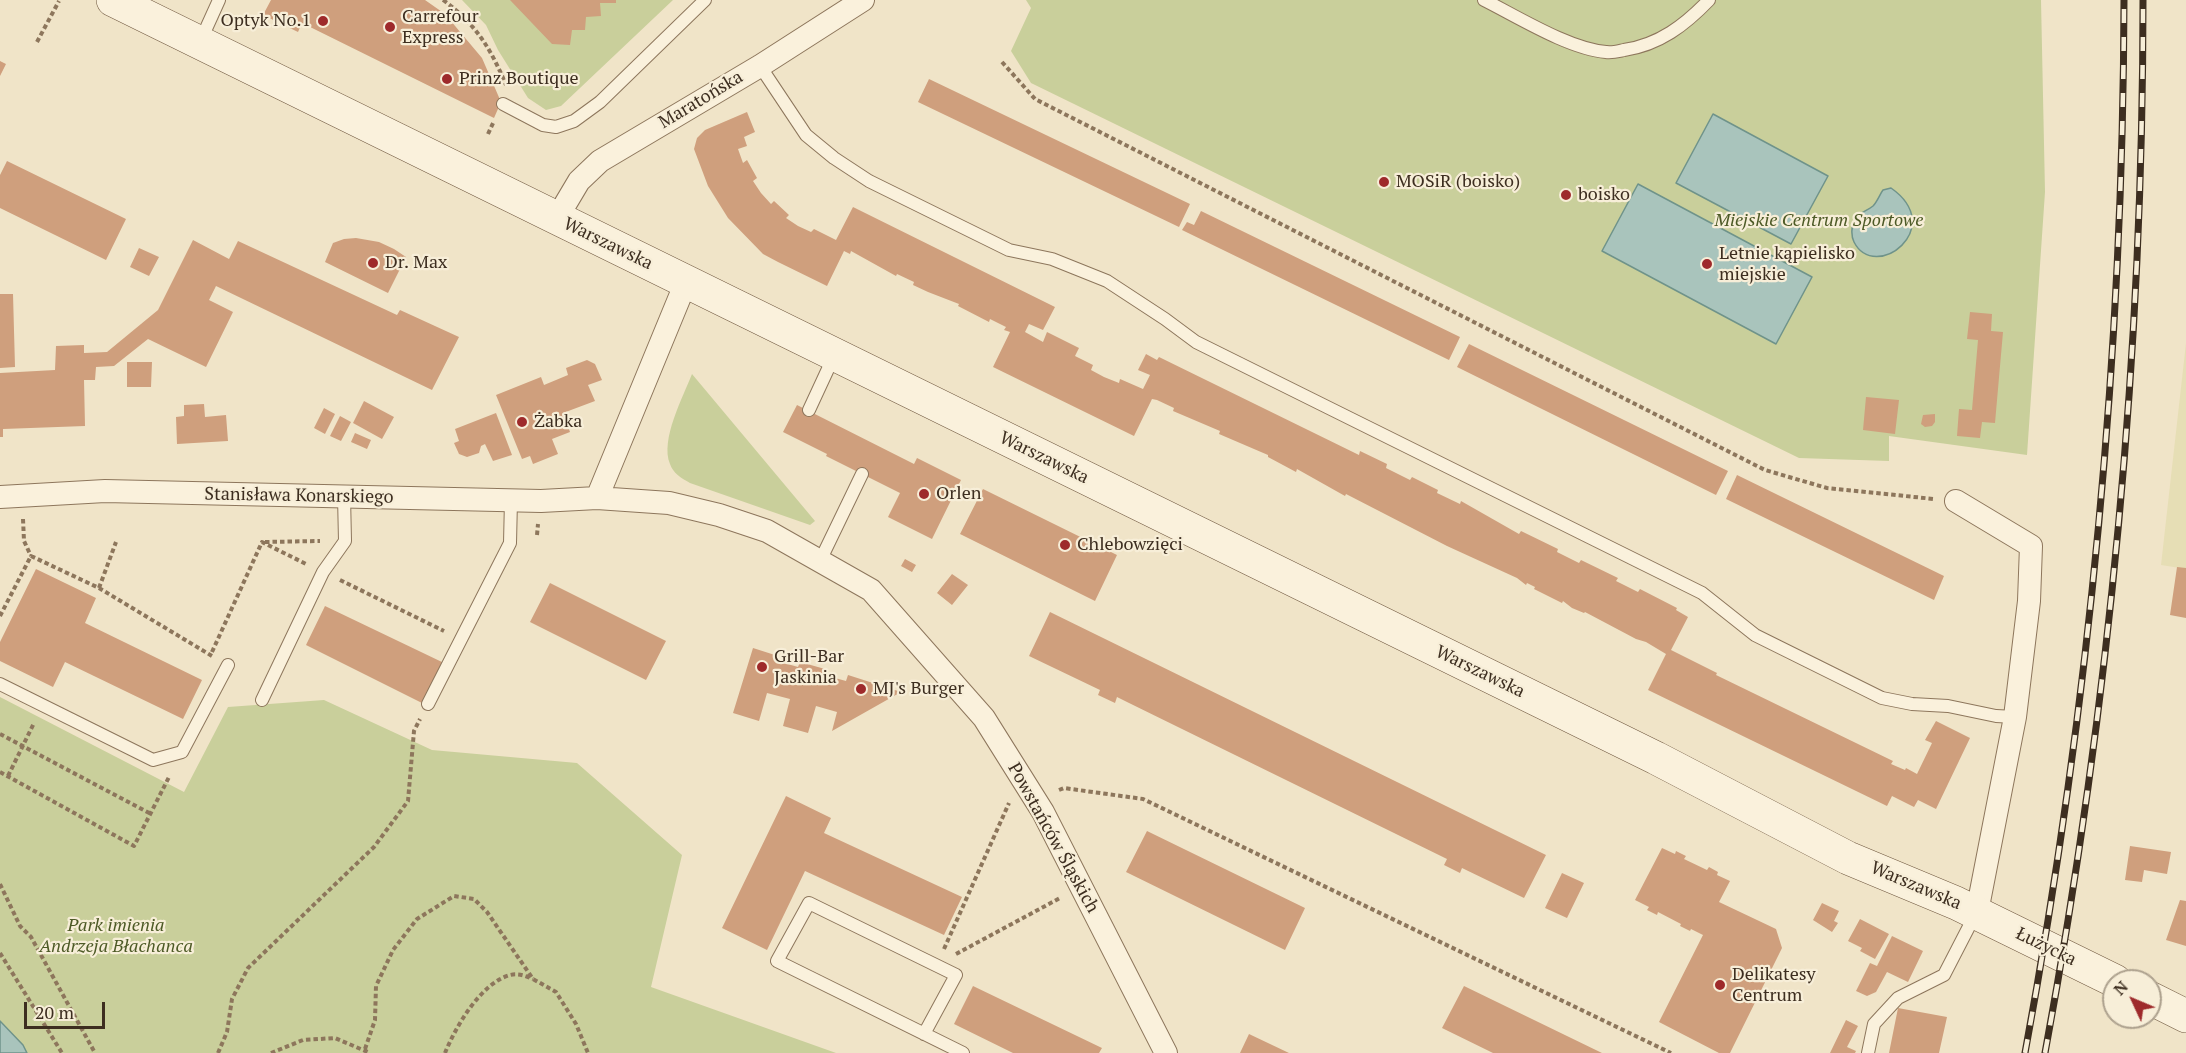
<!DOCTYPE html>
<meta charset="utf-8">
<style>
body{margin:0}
#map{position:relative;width:2186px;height:1053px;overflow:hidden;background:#f0e4c8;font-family:"PT Serif",serif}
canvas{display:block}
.north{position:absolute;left:2102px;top:969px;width:60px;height:60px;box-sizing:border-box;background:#f7eed8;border:2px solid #ada18e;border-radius:50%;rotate:314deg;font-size:16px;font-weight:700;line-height:24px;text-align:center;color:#3d2e20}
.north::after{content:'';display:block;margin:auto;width:21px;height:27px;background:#9e2a2b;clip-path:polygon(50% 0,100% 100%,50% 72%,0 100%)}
.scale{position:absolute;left:24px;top:1002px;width:81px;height:27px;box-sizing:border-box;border:3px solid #3d2e20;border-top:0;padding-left:8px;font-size:18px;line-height:21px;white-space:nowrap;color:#3d2e20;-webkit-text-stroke:4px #f7eed8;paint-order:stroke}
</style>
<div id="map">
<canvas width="2186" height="1053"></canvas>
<div class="north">N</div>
<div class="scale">20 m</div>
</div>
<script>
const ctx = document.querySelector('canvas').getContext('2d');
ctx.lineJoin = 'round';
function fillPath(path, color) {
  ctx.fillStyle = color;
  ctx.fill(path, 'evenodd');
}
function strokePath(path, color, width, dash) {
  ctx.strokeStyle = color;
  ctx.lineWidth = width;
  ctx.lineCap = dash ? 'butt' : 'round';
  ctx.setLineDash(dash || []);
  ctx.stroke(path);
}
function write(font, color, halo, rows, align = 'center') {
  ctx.font = font + ' "PT Serif",serif';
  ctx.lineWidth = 4.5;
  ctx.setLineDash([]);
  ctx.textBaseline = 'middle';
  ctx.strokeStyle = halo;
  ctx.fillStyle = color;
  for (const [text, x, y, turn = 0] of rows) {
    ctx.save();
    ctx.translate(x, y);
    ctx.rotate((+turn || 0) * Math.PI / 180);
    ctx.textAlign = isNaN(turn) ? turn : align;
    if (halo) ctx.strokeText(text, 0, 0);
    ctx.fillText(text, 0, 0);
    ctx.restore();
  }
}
const farmland = new Path2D(`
 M2186,343V569L2161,565Z`);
const green = new Path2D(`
 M462,0H673L561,106L546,110L528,98L498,50L486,25Z
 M1026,0H2041L2045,192L2027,455L1889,436V461L1799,458L1031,83L1011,51L1031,8Z
 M692,374L815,521L810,525L690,483C681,478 673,473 670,464C660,440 683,397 692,374Z
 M0,697L184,792L228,707L324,700L432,750L577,763L682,855L651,987L836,1053H0Z`);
const water = new Path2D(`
 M1713,114L1828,176L1791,244L1676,183Z
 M1638,184L1812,277L1776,344L1602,251Z
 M1891,188C1948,228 1875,283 1854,242C1851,236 1851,226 1855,220C1859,212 1867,211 1873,206C1877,202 1880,194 1883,190Z
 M0,1021L23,1045L27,1053H0Z`);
const building = new Path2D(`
 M271,0H425L445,14L482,58L501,102L494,118L302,23L298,32L263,15Z
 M510,0H616V3H600L601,16L586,17L585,30H572L570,45L552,44Z
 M0,61L6,64L0,76Z
 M929,79L1190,204L1179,227L918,102Z
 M747,112L755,132L744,137L747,146L738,149L743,163L747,160L757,178L753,181L761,193L771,204L774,201L789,215L786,218L798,226L811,232L814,229L836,240L853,207L1055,307L1043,330L1029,324L1025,332L1043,342L1047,332L1079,348L1075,356L1093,365L1091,370L1104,377L1119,383L1120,379L1143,389L1150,375L1138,370L1146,354L1157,360L1159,357L1359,455L1360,451L1387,464L1386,468L1410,480L1412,477L1438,490L1437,493L1460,504L1461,501L1519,534L1521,531L1558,549L1557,552L1579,563L1581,560L1618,578L1616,581L1638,592L1640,589L1677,608L1676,610L1688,617L1671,650L1717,673L1716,675L1893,761L1891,764L1905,770L1906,768L1917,774L1932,743L1925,740L1936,721L1970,738L1936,809L1918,800L1914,807L1892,796L1887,806L1648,690L1666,654L1646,642L1636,639L1585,612L1584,613L1572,608L1563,601L1562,603L1534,589L1535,587L1527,583L1526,585L1517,578L1447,546L1346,494L1345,496L1297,469L1296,472L1268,457V455L1219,434L1220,431L1173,411L1174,408L1157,400L1152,399L1134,436L993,367L1010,332L1004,330L1006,327L990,319L989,322L958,306L959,304L928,292L913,285L914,282L897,274L896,276L851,251L850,254L844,251L827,286L778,262L763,254L728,218L708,186L694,149L697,138L705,130Z
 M7,161L126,219L106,260L0,208V175Z
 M1201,211L1460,337L1449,360L1182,230L1187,222L1194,225Z
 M356,238L379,242L394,249L406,257L388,293L325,262L333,243L344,239Z
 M193,240L229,259L238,241L397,315L400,310L459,337L432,390L216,286L209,300L233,312L206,367L148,339L114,366L96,367L95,380H84L85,426L3,429V437H0V373L55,370L56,346L84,345V353L107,352L158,310Z
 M139,248L159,257L149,276L130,267Z
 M0,294H13L15,367L0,368Z
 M1970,312L1992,314L1991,331L2003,332L1995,423L1982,422L1980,438L1957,436L1959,409L1972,410L1978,340L1967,339Z
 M1469,344L1728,471L1716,495L1457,367Z
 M587,360L595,364L602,380L588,385L595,401L563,413L570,432L552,439L558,454L533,464L530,456L522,459L496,395L541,377L544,385L568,375L566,368Z
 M127,362H152L151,387H127Z
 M1866,397L1899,400L1895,434L1863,430Z
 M364,401L394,417L382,439L353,423Z
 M204,404L205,417L226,415L228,441L177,444L176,417L184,416V405Z
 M797,405L914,464L917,458L961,480L932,539L888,517L900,493L826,456L827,454L783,432Z
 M324,408L335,414L325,434L314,428Z
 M496,413L512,455L493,461L485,444L481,446L479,453L467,457L459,454L454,443L459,441L455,429Z
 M1935,414V422L1932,426L1925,427L1921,424L1923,415Z
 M340,416L351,422L341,441L330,436Z
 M355,433L371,440L367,449L351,442Z
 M1737,475L1944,576L1934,600L1726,499Z
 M983,489L1117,555L1095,601L960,534Z
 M905,559L916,565L912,572L901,566Z
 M2177,567L2186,568V618L2170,615Z
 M36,569L96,598L85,623L202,680L183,719L65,662L53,687L0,661V642Z
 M952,574L968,585L952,605L937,593Z
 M550,583L666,641L646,680L530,622Z
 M325,606L444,663L424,704L306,645Z
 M1050,612L1546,855L1524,898L1462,868L1460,873L1444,865L1447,859L1127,702L1117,697L1115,703L1098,695L1100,690L1029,656Z
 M753,648L778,656L777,661L798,667L800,662L825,669L824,675L846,681L848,675L901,692L832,731L837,712L816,706L808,733L783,726L790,699L767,693L759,721L733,713Z
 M786,796L831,818L824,833L962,897L944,935L805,871L767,950L722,928Z
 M1147,831L1305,908L1285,950L1126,872Z
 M2130,846L2171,852L2167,874L2144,870L2142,882L2125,880Z
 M1662,848L1675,854L1676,851L1686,856L1684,859L1707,870L1709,867L1718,872L1717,875L1730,881L1719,902L1776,929L1782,948L1730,1053H1719L1659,1022L1703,935L1691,929L1690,931L1680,926L1681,924L1658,912L1657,915L1647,910L1649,907L1635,900Z
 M1562,873L1584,883L1567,918L1545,908Z
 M2180,900L2186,901V946L2166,940Z
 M1822,903L1839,911L1834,921L1838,923L1832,932L1813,920Z
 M1860,919L1889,934L1875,959L1860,951L1862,948L1848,941Z
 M1892,936L1923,951L1908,982L1887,972L1876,992L1867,996L1856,991L1870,963L1877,966Z
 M973,986L1102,1048L1099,1053H1013L954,1024Z
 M1464,986L1602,1053H1493L1442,1028Z
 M1898,1008L1947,1017L1939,1053H1889Z
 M1846,1020L1858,1026L1847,1047L1856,1051L1855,1053H1830Z
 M1249,1034L1289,1053H1240Z`);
const path = new Path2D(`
 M443,0C476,24 491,49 506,85
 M37,42L59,1
 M1002,62L1035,99L1765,470L1827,488L1934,499
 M488,134L494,121
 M23,519L24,541L31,556
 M537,535L538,524
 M265,542L320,541
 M340,580L444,631
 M99,588L116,542
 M0,616L31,556L99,588L212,656
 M212,652L262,542L306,564
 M0,734L151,814
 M0,772L134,846L169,777
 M8,776L34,723
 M1059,790L1064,788L1143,799L1671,1053
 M0,884L20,926L31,937L95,1053
 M944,949L1009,803
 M0,953L62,1053
 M956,954L1060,898
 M365,1049L375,1020L376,986L393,950L417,919L454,896L474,899L487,912L533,979L556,992L576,1024L588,1053
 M218,1053L227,1032L232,999L248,968L374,847L408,801L414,731L420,719
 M271,1053L303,1040L335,1038L370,1053
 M445,1053C456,1026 481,983 510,975C519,973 526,976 533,979`);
const service = new Path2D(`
 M1484,0C1518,17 1569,49 1606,52C1612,53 1619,51 1624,50C1659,45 1685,25 1709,0
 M200,42L219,0
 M760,66L806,135L834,158L869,181L1009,250L1052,259L1107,281L1165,319L1196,342L1702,593L1755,635L1882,698L1912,704L1948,706L1996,716L2015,717
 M503,104L543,125L556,127L574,121L600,102L705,0
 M809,410L834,356
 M820,561L862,474
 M0,684L153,760L182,752L228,665
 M262,700L323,572L345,541L344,496
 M428,704L510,543L511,500
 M924,1034L956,975L809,903L777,961L963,1053
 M1868,1053L1874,1024L1898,998L1944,975L1976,913`);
const minor = new Path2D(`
 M557,218L579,181L600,161L760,66L863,0
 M0,497L105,491L541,501L597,498L669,503L719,515L767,531L871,590L984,718L1043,812L1166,1053
 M597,498L686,282
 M1956,501L2031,546L2029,601L2015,717L1977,912`);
const secondary = new Path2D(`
 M113,0L1656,758L1848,858L1956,903L2115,981
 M2150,998L2186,1016`);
const rail = new Path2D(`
 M2025,1053C2089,707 2123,352 2124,0
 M2045,1053C2109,707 2143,352 2143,0`);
const markers = [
 [323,21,6,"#9e2a2b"],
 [390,27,6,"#9e2a2b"],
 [447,79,6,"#9e2a2b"],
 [1384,182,6,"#9e2a2b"],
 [1566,195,6,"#9e2a2b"],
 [373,263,6,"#9e2a2b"],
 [1707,264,6,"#9e2a2b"],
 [522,422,6,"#9e2a2b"],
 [924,494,6,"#9e2a2b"],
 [1065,545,6,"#9e2a2b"],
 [762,667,6,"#9e2a2b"],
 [861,689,6,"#9e2a2b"],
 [1720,985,6,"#9e2a2b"]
];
const poiNames = [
 ["Carrefour",402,17],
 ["Express",402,38],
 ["Optyk No.1",311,21,"right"],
 ["Prinz Boutique",459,79],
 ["MOSiR (boisko)",1396,182],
 ["boisko",1578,195],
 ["Letnie kąpielisko",1719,254],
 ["miejskie",1719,275],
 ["Dr. Max",385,263],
 ["Żabka",534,422],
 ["Orlen",936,494],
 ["Chlebowzięci",1077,545],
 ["Grill-Bar",774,657],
 ["Jaskinia",774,678],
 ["MJ's Burger",873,689],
 ["Delikatesy",1732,975],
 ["Centrum",1732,996]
];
const streetNames = [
 ["Maratońska",701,100,-31],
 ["Warszawska",608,244,26],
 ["Warszawska",1044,458,26],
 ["Stanisława Konarskiego",299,496,1],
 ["Warszawska",1480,672,26],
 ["Powstańców Śląskich",1053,838,61],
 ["Warszawska",1916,886,23],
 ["Łużycka",2046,947,26]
];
const parkNames = [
 ["Miejskie Centrum Sportowe",1819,221],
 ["Park imienia",116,926],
 ["Andrzeja Błachanca",116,947]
];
fillPath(farmland, '#e6deb5');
fillPath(green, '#c9cf9b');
fillPath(water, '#a9c4bc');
strokePath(water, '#6f938a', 1.5);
fillPath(building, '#cf9f7d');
strokePath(service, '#8d765c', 14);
strokePath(minor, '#8d765c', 24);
strokePath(secondary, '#6f573f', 34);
strokePath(path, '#8d765c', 4, [4.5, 3]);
strokePath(service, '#faf1dc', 12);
strokePath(minor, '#faf1dc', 22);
strokePath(secondary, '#faf1dc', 33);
strokePath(rail, '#3d2e20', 7);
strokePath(rail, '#f7eed8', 4.5, [14]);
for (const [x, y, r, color] of markers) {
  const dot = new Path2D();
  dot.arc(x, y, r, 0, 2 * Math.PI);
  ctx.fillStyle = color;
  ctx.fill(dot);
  strokePath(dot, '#f7eed8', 2);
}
write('18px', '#3d2e20', '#f7eed8', poiNames, 'left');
write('18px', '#3d2e20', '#f7eed8', streetNames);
write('italic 18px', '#4d5a26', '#f7eed8', parkNames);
</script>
